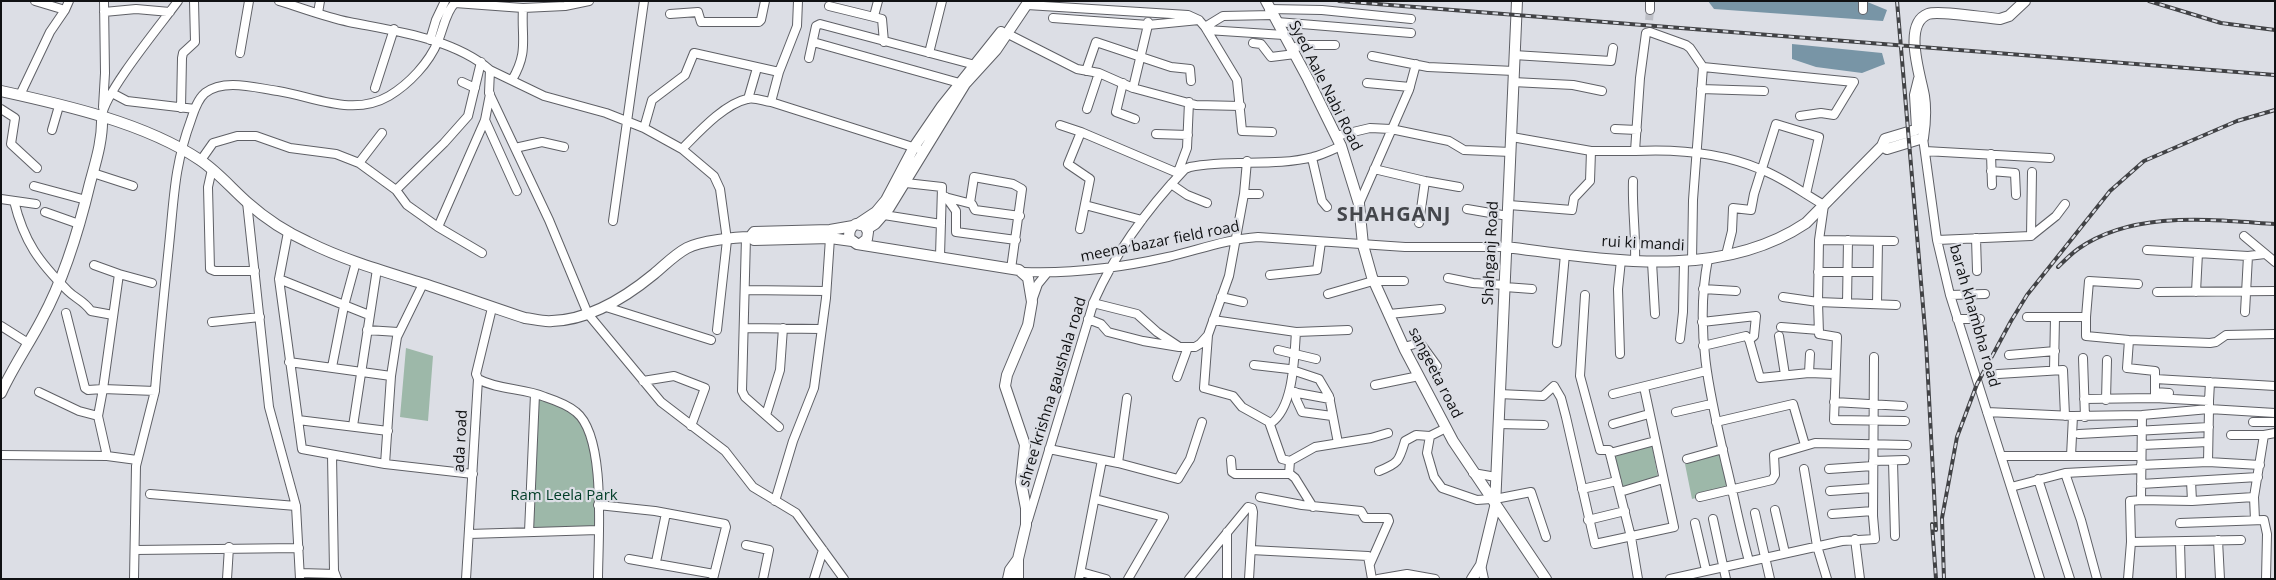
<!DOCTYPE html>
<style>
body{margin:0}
#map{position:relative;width:2276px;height:580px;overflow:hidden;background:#dcdee5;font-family:"Open Sans",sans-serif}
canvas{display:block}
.frame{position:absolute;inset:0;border:2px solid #101113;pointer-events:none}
</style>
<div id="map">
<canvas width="2276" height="580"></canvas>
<div class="frame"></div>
</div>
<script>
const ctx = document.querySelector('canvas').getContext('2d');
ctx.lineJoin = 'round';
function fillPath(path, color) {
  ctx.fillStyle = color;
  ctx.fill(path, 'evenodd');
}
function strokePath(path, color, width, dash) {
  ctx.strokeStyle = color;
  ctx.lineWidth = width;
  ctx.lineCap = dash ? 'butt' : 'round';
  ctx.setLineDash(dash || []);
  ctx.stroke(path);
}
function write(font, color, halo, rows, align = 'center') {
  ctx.font = font + ' "Open Sans",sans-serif';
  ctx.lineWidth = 4.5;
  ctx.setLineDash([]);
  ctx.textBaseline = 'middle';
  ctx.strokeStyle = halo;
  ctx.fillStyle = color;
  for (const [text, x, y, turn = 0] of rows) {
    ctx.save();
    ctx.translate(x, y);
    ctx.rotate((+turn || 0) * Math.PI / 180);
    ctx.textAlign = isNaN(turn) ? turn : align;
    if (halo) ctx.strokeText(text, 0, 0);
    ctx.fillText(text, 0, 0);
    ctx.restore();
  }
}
const green = new Path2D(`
 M406,348L433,356L428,421L400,417Z
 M537,398C557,402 583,414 591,434C600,460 595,500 595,528L532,529Z
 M1652,445L1659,484L1624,494L1613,457Z
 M1720,454L1729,489L1692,499L1685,464Z`);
const water = new Path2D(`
 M1708,1H1865L1887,10L1883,21L1714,9Z
 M1792,44L1882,53L1885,64L1862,73L1816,67L1792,59Z`);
const minorTunnel = new Path2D(`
 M1648,32L1650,10`);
const minor = new Path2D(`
 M35,1L65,10
 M279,1C302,8 325,17 349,22C394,31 453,38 490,70
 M798,1L797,26L779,72L771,102L919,149
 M1650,1V10
 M1863,1V10
 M1027,5L1188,15L1199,20L1205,27L1237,80L1242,131L1272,132
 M829,6L882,19L884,42
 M1269,9L1322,10L1411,19
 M104,12L136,9L170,12
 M318,13L320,1
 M670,14L698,12L701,22H759L761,20L765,1
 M874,16L878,1
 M1053,18L1148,25V22
 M1277,22L1411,33
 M1205,27L1223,16L1273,15
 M1207,30L1284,35
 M1008,34L1077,69L1099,73L1133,88L1196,105L1241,106
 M430,40L436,20L445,1
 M813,42L963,84
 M1253,43L1261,44L1271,57L1295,54
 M1291,48L1307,45H1335
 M240,53L249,1
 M929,53L942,1
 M1514,55L1611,61L1613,48
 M1372,56L1428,67L1514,71
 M809,58L816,26L820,24L979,66
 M1703,67L1854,82L1834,115L1821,113L1800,116
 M1086,71L1096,42L1171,67L1190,69L1191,81
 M512,80C529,51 521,39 523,8
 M462,82L475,88
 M1513,82L1573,85L1602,91
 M1123,83L1116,112L1135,119
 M1367,83L1410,87
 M375,88L394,29
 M1133,88L1148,25L1199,20
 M1701,89L1764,91
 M112,93L127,101L195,109
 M20,95L50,32L65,10L69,1
 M748,99L757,68
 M103,107L105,73L104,1
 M181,108L182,58L183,53L195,42L194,1
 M1,109L15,118L11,144L37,168
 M1087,109L1099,73
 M102,116C104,93 162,23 178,1
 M485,120L517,191
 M1060,125L1081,132L1180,174
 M644,128L652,100L685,75L694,53L779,72
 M1615,129L1637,130
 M52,130L59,106
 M1156,134L1188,135
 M1336,136L1370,128L1391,129L1449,141L1464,150L1511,152
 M1512,137L1591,151H1635L1640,78L1646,33L1650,32L1686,45L1690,48L1703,67L1693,200L1692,261
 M1923,138L1937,240L1950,295L2040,579
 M515,148L542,142L564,147
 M682,149C698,133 724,104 747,99C755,97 763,101 771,102
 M1635,151C1676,149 1722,153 1760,169C1782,177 1803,193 1824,205L1819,240
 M1925,151L2050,158
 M1991,154L1992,185
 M1312,158L1322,201L1327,207
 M201,160L213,143L237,136H256L290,148L336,154L359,163L396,190L407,205L438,227L482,253
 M359,163L382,133
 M212,169L208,187L210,269L215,271H255
 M1374,169L1425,181L1459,187
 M1991,171L2015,173L2016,195
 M1178,172L1187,148L1189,102
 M93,173L133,186
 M1633,181C1632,209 1636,233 1635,261
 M906,183L942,187L940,256
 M1171,184L1187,195L1207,203
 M34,186L86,200
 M396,190L444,143L468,116L481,62
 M1244,194H1259
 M945,197L972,204L975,210L1020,216
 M946,197L956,211V232L1016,240
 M1,199L36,204
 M14,201C24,242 39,262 68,291C76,299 83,300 91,311L113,315
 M247,202L269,407L296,506L300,579
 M970,203L974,177L1013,184L1022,189L1011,269
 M1359,204L1409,90L1416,64
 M1085,205L1142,220
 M1509,205L1572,210L1574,198L1590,181L1591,151
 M1467,209L1508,216
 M45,212L79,224
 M884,215L941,224
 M613,221L644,1
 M1419,223L1425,181
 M438,227L485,120L490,94
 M1080,229L1090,179L1068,164L1081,132
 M288,232L279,279L302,449L385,464L473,474
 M2031,236L2032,172
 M2244,236L2275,262
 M746,237L742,391L745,397L779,427
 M1976,238L1977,271
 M1937,240L2031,236L2056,216L2065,204
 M1894,241L1819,240L1818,302L1896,305
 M2147,250L2248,256L2265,254
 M1726,255L1732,231L1733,208L1751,210L1754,194L1776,124L1819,137L1806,194
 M1708,259C1694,330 1710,396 1726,464C1734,496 1740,529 1749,561
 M1652,262L1655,314
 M94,265L119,274
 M1023,272C1073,274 1119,268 1168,257C1198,250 1227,239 1258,237L1405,247H1506
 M1818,272H1877
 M1270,275L1317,270L1321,242
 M1448,278L1473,283L1505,285
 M279,279L369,315
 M1505,287L1532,289
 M1703,289L1736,291
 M746,290L826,291
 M2157,292L2275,291
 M2196,292L2198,253
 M1328,294L1373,281H1404
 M1585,295L1580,376L1600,450H1609L1631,537L1638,579
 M1950,295L1985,294
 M1221,297L1243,302
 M1783,297L1818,302L1819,334L1837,337L1834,420L1905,421
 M1032,301L1038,284L1047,273
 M1093,303L1137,314L1157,332L1178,346
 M1847,303L1848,240
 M1877,304L1878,241
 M606,307L711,340
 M2245,312L2248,256
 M66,313L85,388L88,390L103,389L98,416L107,456
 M1389,314L1441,309
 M2027,317H2086L2089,281L2138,284
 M2086,317V336L2129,340L2210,343L2216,342L2226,335L2275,334
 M1088,319L1101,324L1108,332L1143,341L1179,347H1195L1200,344L1208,335L1229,276L1244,194L1247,161
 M1957,319H1980
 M1213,320L1296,332L1348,330
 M212,322L260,317
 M1702,322L1756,316L1754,336L1749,340
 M1,326L28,343
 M1781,327L1819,330
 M744,328L821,329
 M367,330L398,332
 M717,330L727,240L720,189L714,176L682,149L644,128L606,113L544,96L490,70L489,93L549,220L588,314L661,402L725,451L753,487L796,513L844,579
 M1208,335L1204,388L1233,396L1242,407L1269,422L1282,459L1290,461
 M1779,336L1785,375
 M1680,339L1683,312L1684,262
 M1557,343L1565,254
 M1703,346L1746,336L1749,339L1760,378L1809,373L1834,374
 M1404,347L1415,344H1421L1437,366
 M1278,350L1316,359
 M1620,354L1618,289L1621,260
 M2009,355L2055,351
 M2083,358L2085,417
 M289,362L391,376
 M1254,365L1289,369L1319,379L1329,396L1338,443
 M332,367L344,306L356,262
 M2054,370L2055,317
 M1809,373L1810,354
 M1998,374L2063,370L2065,416
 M1177,377L1188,347
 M478,379C498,390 524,388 545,397C554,400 568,405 576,412C607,437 598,539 598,579
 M2155,379L2275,386
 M643,381L674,376L705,388L691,426
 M1375,385L1419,376
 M155,390C159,342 164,294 169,246C174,199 174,166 191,120C194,111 197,100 205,93C224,78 256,88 278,91C315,97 353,117 389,96C409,84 429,63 438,41C443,30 446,11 455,3L523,8L565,6L589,1
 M39,392L79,411L98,416
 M1292,392L1330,399
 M1295,392L1296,399L1302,412L1332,416
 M2155,392L2169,393
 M1499,394L1543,396L1554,386L1561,398L1566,417L1595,544L1674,527L1644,387
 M1613,394L1706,371
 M2155,398L2209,401L2210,382
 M2084,399L2155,398V371L2127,368L2129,340
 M2106,400L2107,360
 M1834,402L1903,406
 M1676,412L1711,404
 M1987,412L2073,416L2071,456
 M766,415L780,370L783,328
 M2142,415L2141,500L2192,501L2191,481
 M2073,416L2142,415L2209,409V401
 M298,420L388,431
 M1716,422L1793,404L1805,445
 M2253,422H2275
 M1271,423C1294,407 1294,358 1296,332
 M1498,424L1544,425
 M1613,424L1649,414
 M353,426L377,269
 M1446,428L1430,436L1427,453L1434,477L1442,488L1477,500L1491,499
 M2079,434L2209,427
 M2231,435H2264L2254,497L2255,520
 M2264,435L2275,433
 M2142,445L2208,442
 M1049,449L1118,463L1178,479L1190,459L1202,422
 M1610,453L1655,441
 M1,455L107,456L137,460
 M332,455L334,571L337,579
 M2002,456H2141
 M1687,459L1723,449
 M1231,460L1232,472L1235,474H1289L1290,461L1315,447L1371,438L1388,433
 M1873,461L1905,460
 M1893,461L1895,536
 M2208,462L2209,409L2275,413
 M1118,463L1127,398
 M385,464L391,376L397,337L423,284
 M2141,465L2208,462L2260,465
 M1804,469L1817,546L1827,579
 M1829,469L1873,466
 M1379,471C1399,463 1399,461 1405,441L1416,435L1430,436
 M1473,473L1496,477
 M2065,473L2081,520L2097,579
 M1290,474L1295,478L1313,507
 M2038,479L2070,579
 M2141,484L2258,477
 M2011,487L2065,473L2141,469
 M1582,489L1617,481
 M1830,491L1873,488
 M1620,492L1663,479
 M150,494L296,506
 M1260,497L1302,505L1361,511L1365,518H1388L1389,521L1370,564
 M1700,497L1772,480L1775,475L1774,455L1815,443L1907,445
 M1095,499L1164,517L1128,579
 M1495,499L1531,492L1546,537
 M775,501L793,441L814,388L826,298L830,238
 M2192,501L2254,497
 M598,505L655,511L725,524L726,527L713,579
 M1775,510L1785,553
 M1755,513L1770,579
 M1832,514L1873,511
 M1713,519L1726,579
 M1028,520L1094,301C1116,251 1148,208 1185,169L1190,167C1230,159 1275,167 1313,157C1322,155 1332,150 1341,146
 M1588,520L1625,511
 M1695,523L1706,570
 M2180,523L2264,520L2267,534L2266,579
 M529,532L535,394
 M469,534L598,530
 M1855,539L1860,579
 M2218,540L2220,579
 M2131,542L2241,540
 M2180,542L2181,579
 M746,545L769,550L763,579
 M135,550L299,548
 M1251,550L1368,556L1372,579
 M629,559L714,574
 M656,562L666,513
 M1481,565L1484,579
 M1081,572L1106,579
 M300,573L335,574
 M134,579L136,466L155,391L103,389L119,274L152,283
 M227,579L229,547
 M466,579L478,379L476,374L492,308
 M814,579L823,550
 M1079,579L1102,460
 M1189,579L1248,507L1252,508L1253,512L1249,579
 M1227,579V532
 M1378,579L1407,574L1435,579
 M1670,579L1842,541L1875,539L1873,516L1874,357
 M2128,579L2131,542L2130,501L2141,500`);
const major = new Path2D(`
 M1266,1L1308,79L1341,146L1359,204L1363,245L1372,277L1405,350L1453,441L1546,579
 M1,91C65,105 145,123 200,160C218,172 232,189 248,203C266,219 286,232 308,242C344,260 383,271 421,283C456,294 491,307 525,318C534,319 543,322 552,321C590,320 626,297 654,274C665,265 674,255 687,248C700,241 736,237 750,237L754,240L830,238L852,241
 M1882,146L1887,149L1923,138C1925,125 1926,109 1924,96C1921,77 1902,24 1928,14C1938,10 1985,18 2000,19L2009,16L2025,1
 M858,224L876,212L886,200L914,147L942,106L1001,32
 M867,229L875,224L889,208L965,84L996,50L1029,1
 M750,237L754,232L830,230L853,226
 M862,243L867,239L868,232L865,226L856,224C850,227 848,232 850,239L857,244L1019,270L1028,278L1032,302L1028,325L1007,375L1005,386L1025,445L1021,482L1026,508V525L1018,559V579
 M1506,247C1604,259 1718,282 1806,223L1882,146L1885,139L1915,130L1917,128L1915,95L1919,79
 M1,393C13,367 29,344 42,319C65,277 79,229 90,183C96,161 103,139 102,116
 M1008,579L1010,570L1018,559
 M1472,579L1481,565L1495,507L1517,1`);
const rail = new Path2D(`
 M1339,1L2275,75
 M1897,1L1926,341L1936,530
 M2149,1L2221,23L2275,30
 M2058,267C2064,261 2071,254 2078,249C2134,210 2210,220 2275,224
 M1932,524L1936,579
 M1944,579L1942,518L1957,437L1977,384L2011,321L2027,295L2110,191L2144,161L2237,121L2275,110`);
const streetNames = [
 ["Syed Aale Nabi Road",1325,86,63],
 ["meena bazar field road",1160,242,-11],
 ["rui ki mandi",1643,244,3],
 ["Shahganj Road",1491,253,-87],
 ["barah khambha road",1974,316,74],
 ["sangeeta road",1435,373,63],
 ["shree krishna gaushala road",1053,392,-73],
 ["ada road",461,441,-87]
];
const parkNames = [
 ["Ram Leela Park",564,496]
];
const districtNames = [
 ["SHAHGANJ",1394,215]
];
fillPath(green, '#9db8a9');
fillPath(water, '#7895a6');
strokePath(minorTunnel, '#bdbfc6', 8, [8, 4]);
strokePath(minor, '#5f6066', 10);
strokePath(major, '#5f6066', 12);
strokePath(minor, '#fff', 8);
strokePath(major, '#fff', 10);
strokePath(rail, '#414245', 4);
strokePath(rail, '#dcdee5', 2, [5.5]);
write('15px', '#101113', '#dcdee5', streetNames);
write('15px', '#003d27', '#dcdee5', parkNames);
ctx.letterSpacing = '1px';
write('bold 20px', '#44464b', '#dcdee5', districtNames);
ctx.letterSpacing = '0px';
</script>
